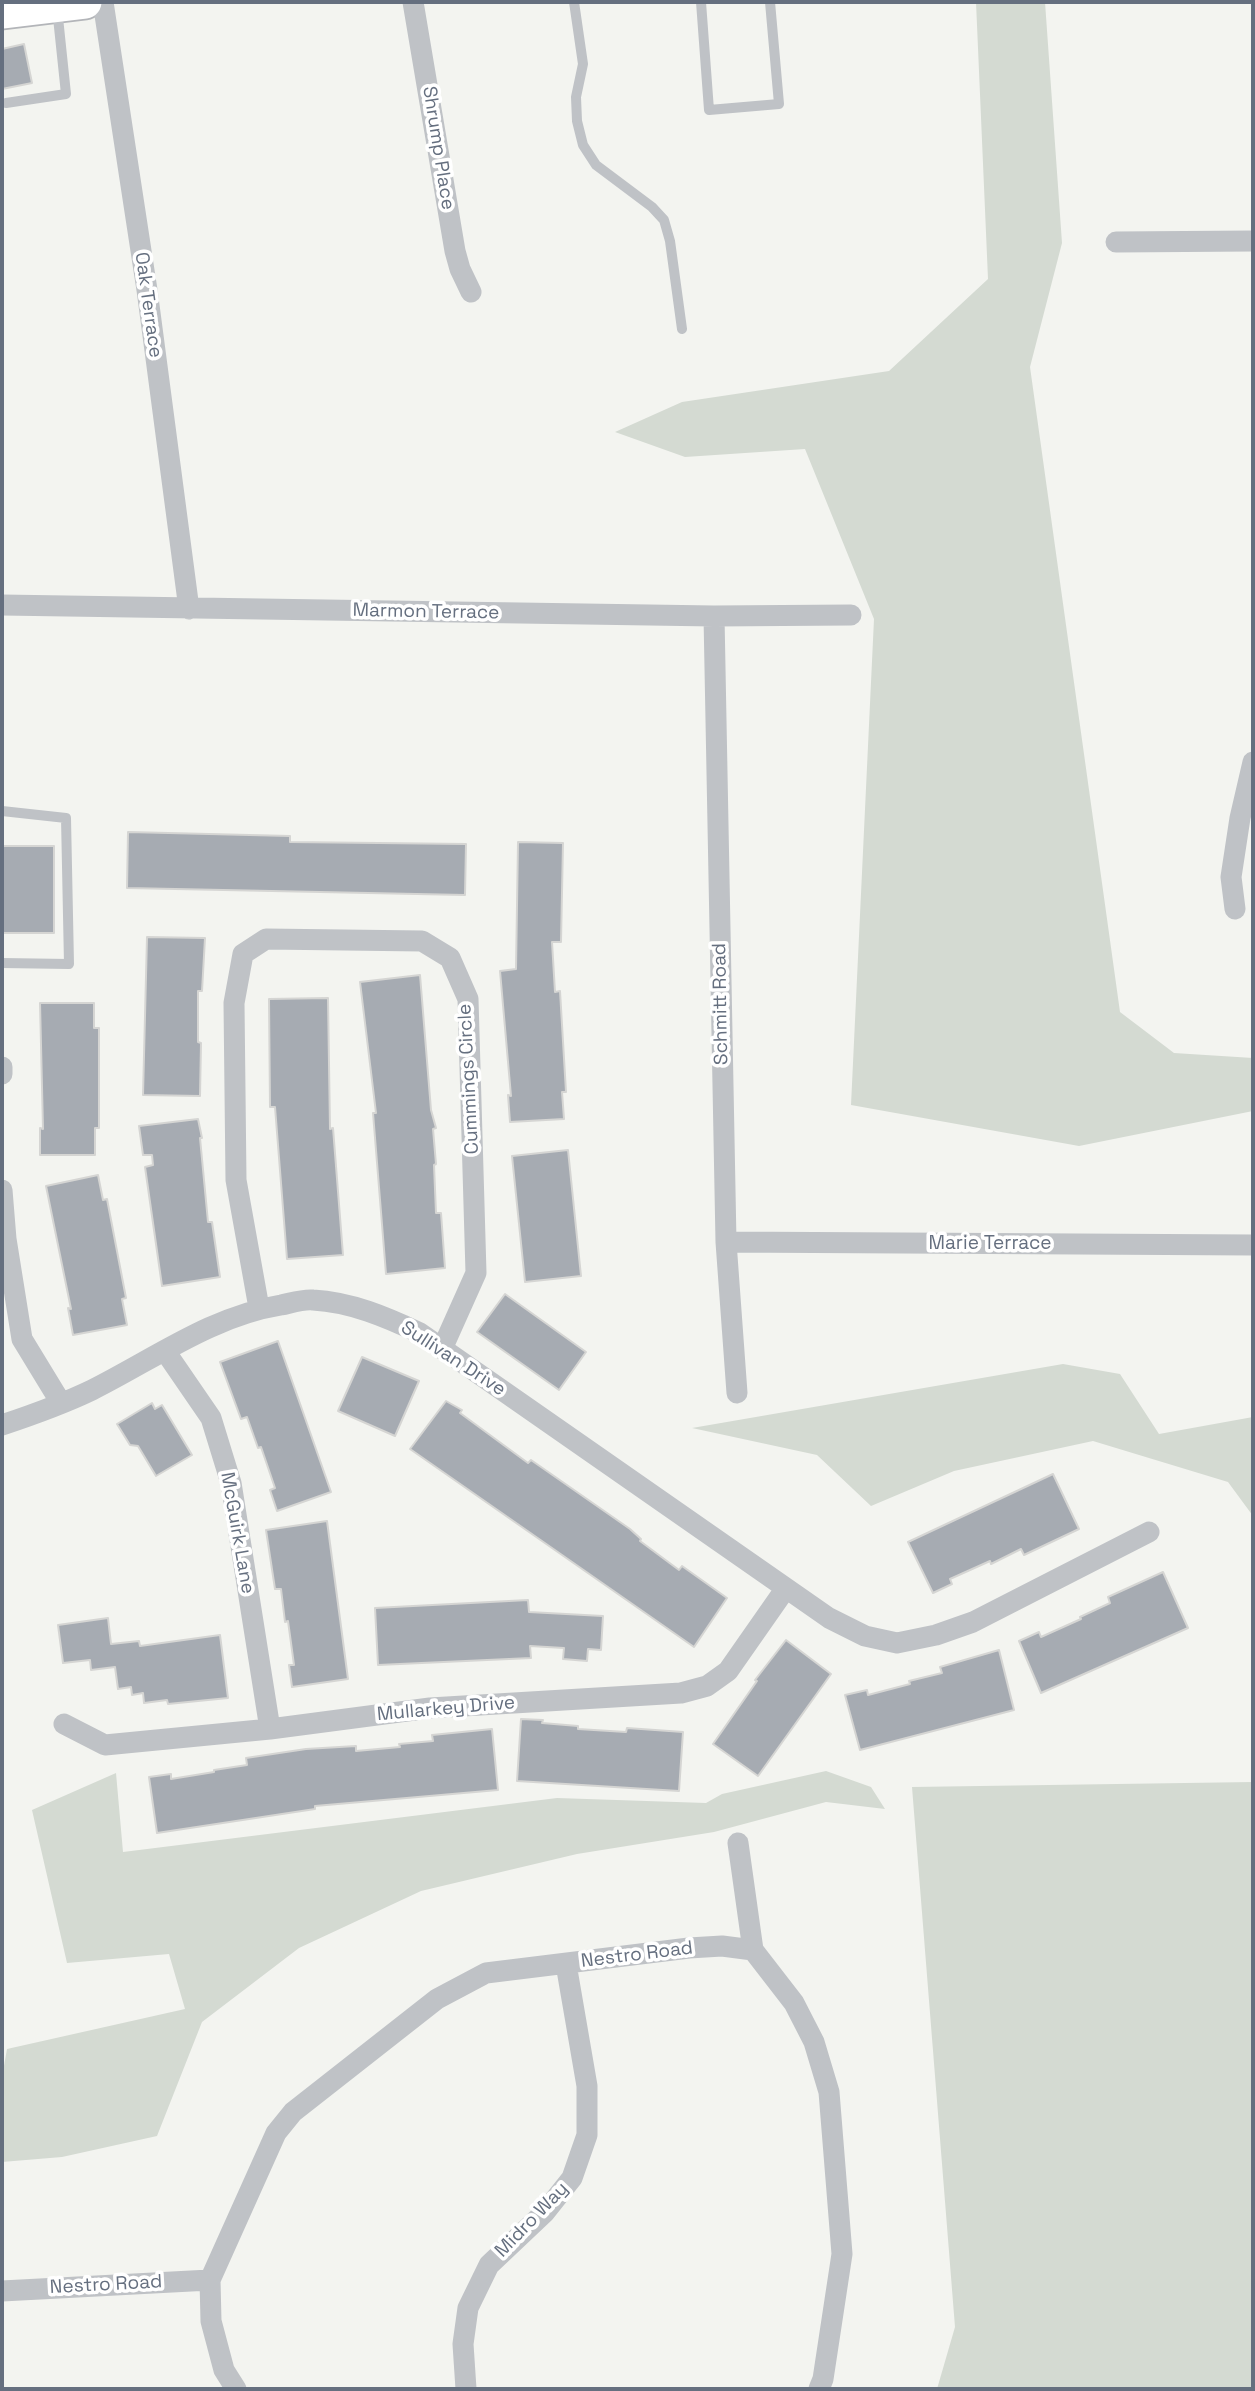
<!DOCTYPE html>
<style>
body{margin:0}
#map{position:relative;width:1255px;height:2391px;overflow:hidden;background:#f3f4f0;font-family:"Space Grotesk",sans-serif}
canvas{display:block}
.frame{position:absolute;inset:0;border:4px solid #656f7f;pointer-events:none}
</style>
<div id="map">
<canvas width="1255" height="2391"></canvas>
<div class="frame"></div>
</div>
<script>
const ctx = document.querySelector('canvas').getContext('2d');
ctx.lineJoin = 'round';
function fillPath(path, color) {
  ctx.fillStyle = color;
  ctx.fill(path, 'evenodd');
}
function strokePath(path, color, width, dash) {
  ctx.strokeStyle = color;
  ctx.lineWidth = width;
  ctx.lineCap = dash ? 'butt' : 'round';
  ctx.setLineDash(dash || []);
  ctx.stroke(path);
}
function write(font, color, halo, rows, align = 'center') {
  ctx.font = font + ' "Space Grotesk",sans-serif';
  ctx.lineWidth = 7;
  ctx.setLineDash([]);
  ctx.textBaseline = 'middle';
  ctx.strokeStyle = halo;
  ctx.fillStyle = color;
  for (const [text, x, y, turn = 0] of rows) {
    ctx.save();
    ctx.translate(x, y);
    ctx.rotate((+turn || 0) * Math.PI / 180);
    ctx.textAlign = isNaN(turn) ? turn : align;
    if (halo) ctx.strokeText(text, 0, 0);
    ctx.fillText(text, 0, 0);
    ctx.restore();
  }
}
const green = new Path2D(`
 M976,2H1045L1062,243L1030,367L1120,1012L1174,1053L1253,1058V1111L1079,1146L851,1105L874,619L805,449L685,457L615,432L682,402L889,371L988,279Z
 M1063,1364L1120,1374L1159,1434L1253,1417V1516L1228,1482L1093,1441L954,1471L871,1506L817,1455L692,1428Z
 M826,1771L871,1787L885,1809L826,1802L714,1832L577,1854L421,1891L299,1948L202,2022L157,2136L62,2157L2,2162V2077L7,2049L185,2009L169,1954L67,1963L32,1810L116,1773L123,1852L557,1798L706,1803L722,1794Z
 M1253,1782V2389H937L955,2327L912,1787Z`);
const building = new Path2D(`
 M24,44L32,83L2,89V49Z
 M128,832L290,836V842L466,844L465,895L127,888Z
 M518,842L563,843L561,942H552L555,992L560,991L566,1092H562L564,1119L510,1122L508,1095L511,1096L500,971L516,969Z
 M2,846H54V933H2Z
 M147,937L205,938L202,991H198V1042L201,1043L200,1096L143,1095Z
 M420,975L431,1110L436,1128L433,1129L436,1164L434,1165L436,1213H441L445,1268L386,1274L373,1113H376L360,982Z
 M328,998L330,1129L333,1128L343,1255L287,1259L275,1107H270L269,999Z
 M40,1003H94V1028H99V1128H95V1155H40V1128L43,1129Z
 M198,1119L202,1138H200L208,1222H212L220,1277L162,1286L145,1167L153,1165L152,1155H143L139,1126Z
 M568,1150L581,1276L525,1282L512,1156Z
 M98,1175L103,1200L107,1199L126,1298L122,1299L127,1325L73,1335L68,1308L71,1309L46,1186Z
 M505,1294L586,1352L559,1390L477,1332Z
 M278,1341L331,1492L277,1511L270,1490L275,1488L261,1447L258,1448L247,1417L241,1419L220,1362Z
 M362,1357L419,1381L395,1436L338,1411Z
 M446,1401L462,1410L460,1413L528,1463L531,1460L630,1529L641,1539L640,1541L679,1570L682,1566L727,1598L694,1647L410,1449Z
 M152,1403L155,1409L162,1405L192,1455L156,1476L138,1446L130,1445L117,1424Z
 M1053,1474L1079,1529L1024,1555L1021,1549L991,1564L990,1561L950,1579L952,1584L933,1593L908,1542Z
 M327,1521L348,1679L292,1687L289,1665H294L288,1621L285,1622L281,1589H275L266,1530Z
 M1163,1572L1188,1628L1041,1693L1019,1641L1039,1632L1041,1637L1081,1619L1080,1617L1110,1603L1108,1597Z
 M528,1600L529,1612L603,1616L601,1650L588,1649L587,1661L563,1659L564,1648L530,1646L531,1658L378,1665L375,1608Z
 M108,1618L111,1644L139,1641L140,1646L220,1635L228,1698L168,1704L167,1700L144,1703L143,1693L132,1695L131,1687L118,1689L115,1667L91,1670L90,1660L63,1663L58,1625Z
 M786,1640L831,1674L758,1776L713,1744L757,1681L755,1680Z
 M999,1650L1014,1710L860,1750L845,1695L867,1690L868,1695L910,1684L909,1681L942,1673L940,1667Z
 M521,1719L543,1720L542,1723L578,1726V1729L626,1732L627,1728L683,1732L679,1791L517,1781Z
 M492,1729L498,1790L315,1806V1809L157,1833L149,1777L171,1774V1779L214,1772V1770L247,1765L246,1758L306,1749L356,1746V1751L400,1747L399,1744L433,1741L432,1735Z`);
const service = new Path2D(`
 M574,2L583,64L576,97L577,121L583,145L596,165L652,207L664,220L670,241L682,329
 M701,2L709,110L779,104L770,2
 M6,103L66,94L57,8
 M2,811L66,818L69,964L2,963`);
const minor = new Path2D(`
 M103,2L147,290L189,609
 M413,2L455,251L460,269L471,292
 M1116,242L1253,241
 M2,605L714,616L851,615
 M714,616L726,1242L737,1393
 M1235,909L1231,877L1240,818L1253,762
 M2,1067V1074
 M2,1190L6,1239L22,1339L61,1403
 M726,1242L1253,1245
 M259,1308L236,1180L234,1003L243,954L266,939L422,941L450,958L468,999L476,1273L442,1349
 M165,1351L211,1418L231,1483L270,1729
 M2,1425C32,1415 63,1404 92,1390C154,1359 212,1316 281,1305C291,1303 303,1299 313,1300C351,1302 386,1317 420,1333L829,1618L865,1636L897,1643L936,1635L973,1622L1149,1532
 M64,1724L105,1745L270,1729L430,1708L681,1693L707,1686L728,1671L786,1588
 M738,1843L753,1950
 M2,2291L210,2280
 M236,2389L224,2370L211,2321L210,2280L276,2133L293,2112L437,1999L486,1973L689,1948L722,1946L753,1950L794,2003L814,2042L829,2092L842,2254L823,2379L819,2389
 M466,2389L463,2344L468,2308L489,2265L545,2212L572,2178L587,2135V2086L566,1964`);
const primary = new Path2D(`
 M2,12L85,2`);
const streetNames = [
 ["Shrump Place",438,148,81],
 ["Oak Terrace",148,305,82],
 ["Marmon Terrace",426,612,1],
 ["Schmitt Road",721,1004,-91],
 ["Cummings Circle",469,1079,-93],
 ["Marie Terrace",990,1244],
 ["Sullivan Drive",453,1359,33],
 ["McGuirk Lane",237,1533,80],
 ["Mullarkey Drive",446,1709,-5],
 ["Nestro Road",637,1955,-7],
 ["Midro Way",532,2220,-46],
 ["Nestro Road",106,2285,-3]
];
fillPath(green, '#d4dad2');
fillPath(building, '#a6abb2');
strokePath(building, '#d5d5d3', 2);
strokePath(primary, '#b3b5b9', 37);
strokePath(service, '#bfc2c6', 10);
strokePath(minor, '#bfc2c6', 21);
strokePath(primary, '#fff', 33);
write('19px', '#656f7f', '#fff', streetNames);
</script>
